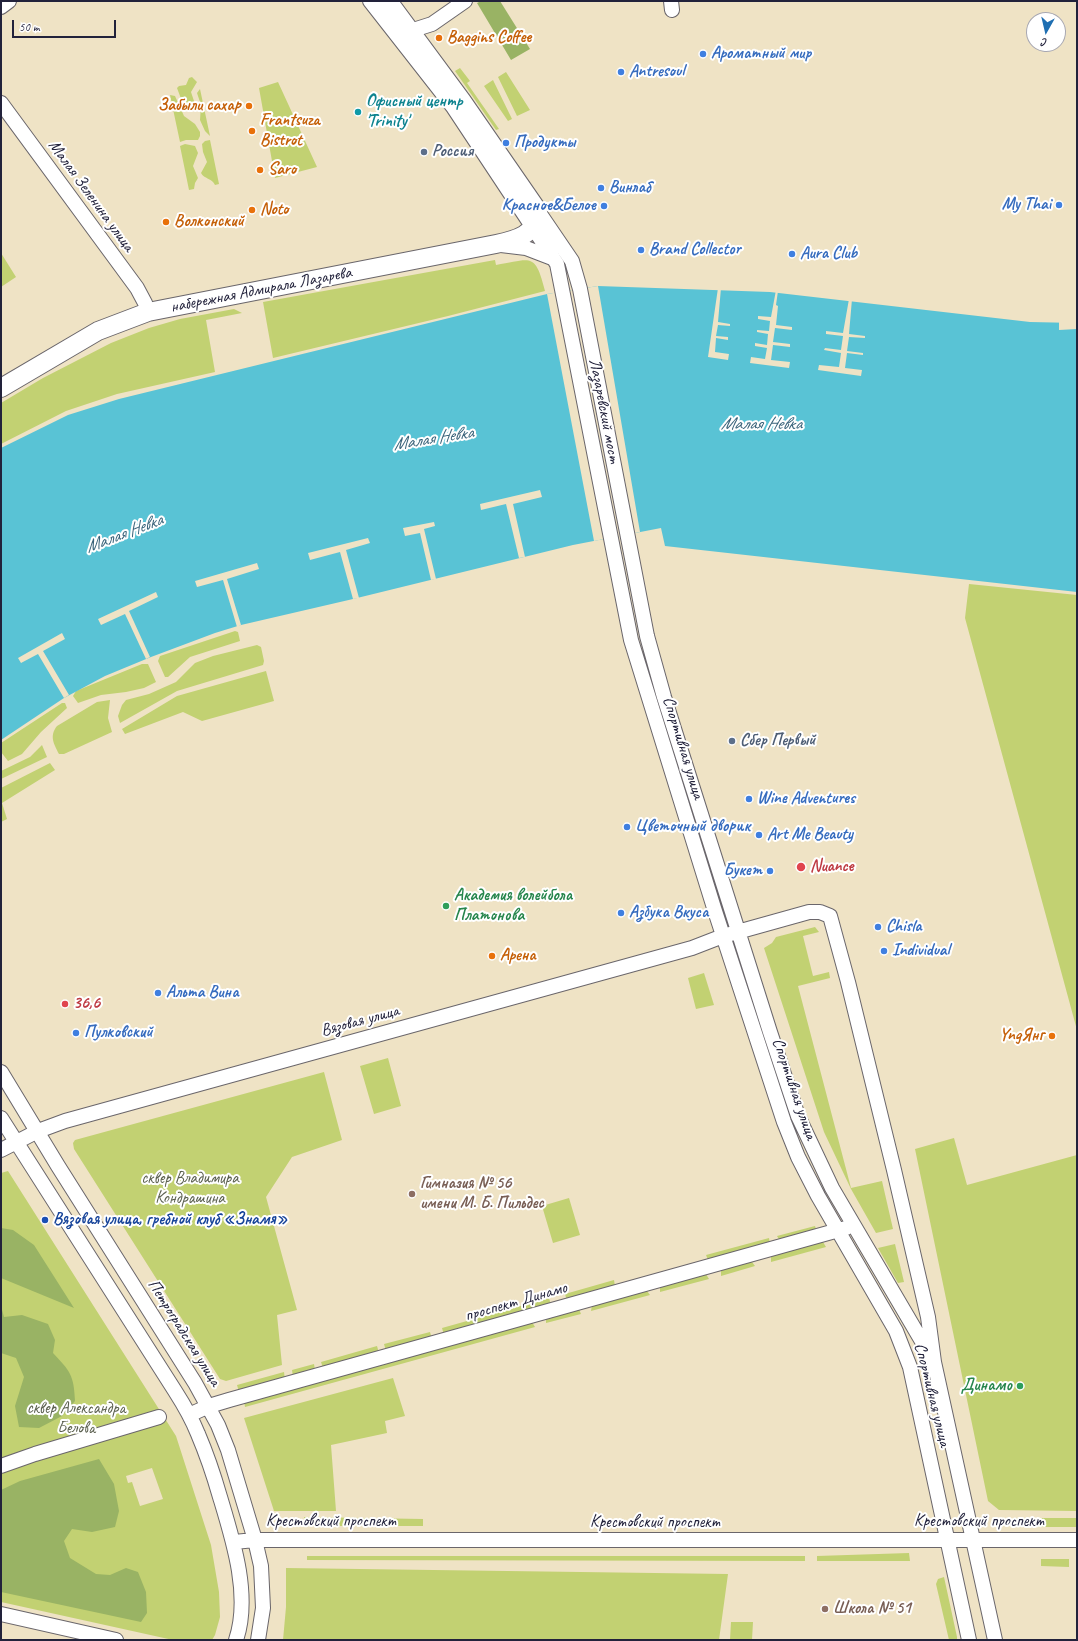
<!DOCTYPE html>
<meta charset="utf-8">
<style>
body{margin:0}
#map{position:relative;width:1078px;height:1641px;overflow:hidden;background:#efe3c5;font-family:Caveat,sans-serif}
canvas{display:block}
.frame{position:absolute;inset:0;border:2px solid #22223b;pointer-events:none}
.north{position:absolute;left:1026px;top:12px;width:40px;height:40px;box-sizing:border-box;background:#fff;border:1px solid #a7a7b1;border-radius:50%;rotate:188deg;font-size:11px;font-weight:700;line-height:16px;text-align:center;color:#22223b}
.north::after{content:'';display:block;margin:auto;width:14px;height:18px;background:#1f6fb2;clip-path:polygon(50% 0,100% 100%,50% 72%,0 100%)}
.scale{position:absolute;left:12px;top:20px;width:104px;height:18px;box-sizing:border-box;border:2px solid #22223b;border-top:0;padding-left:5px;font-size:12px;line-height:14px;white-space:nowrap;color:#22223b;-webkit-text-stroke:3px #fff;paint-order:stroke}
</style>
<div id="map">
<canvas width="1078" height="1641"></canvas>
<div class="frame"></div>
<div class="north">С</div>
<div class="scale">50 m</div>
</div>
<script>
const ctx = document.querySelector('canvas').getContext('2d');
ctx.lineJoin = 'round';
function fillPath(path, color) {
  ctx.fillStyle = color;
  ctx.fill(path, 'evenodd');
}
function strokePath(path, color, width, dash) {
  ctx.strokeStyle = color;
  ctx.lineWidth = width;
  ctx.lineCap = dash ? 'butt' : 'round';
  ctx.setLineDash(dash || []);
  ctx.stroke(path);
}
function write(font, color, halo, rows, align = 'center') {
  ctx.font = font + ' Caveat,sans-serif';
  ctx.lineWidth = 4;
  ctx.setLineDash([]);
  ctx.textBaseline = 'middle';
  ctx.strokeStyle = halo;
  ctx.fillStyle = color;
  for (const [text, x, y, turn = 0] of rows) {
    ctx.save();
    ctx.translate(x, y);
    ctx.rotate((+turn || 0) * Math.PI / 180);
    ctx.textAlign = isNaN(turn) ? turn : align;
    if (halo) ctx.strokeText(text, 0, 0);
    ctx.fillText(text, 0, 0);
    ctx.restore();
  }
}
const green = new Path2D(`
 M460,68L470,81L467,83L499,129L496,130L455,71Z
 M506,72L530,110L517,116L498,77Z
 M192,77L197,82L191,92L194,101L193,107L189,108L183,104L177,88L179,86L186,85L189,78Z
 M493,80L512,119L508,121L484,86Z
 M278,82L317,167L275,178L259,88Z
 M200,89L210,136L205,131L200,120L201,105L197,93Z
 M170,95L175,96L184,116L195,124L200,132V136L198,140H186L180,142Z
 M210,140L219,184L215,185C212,178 204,179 201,173L207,162L203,152L202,144L205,141Z
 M185,144L195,146L198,153L193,166L198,178L195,183L194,189L189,190L180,146Z
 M1,253L16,277L1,287Z
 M495,260L496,265C532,259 535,252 545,291L448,316L273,358L263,302Z
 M234,309L242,313L206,320L215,372L117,394L66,411L1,444V403L43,378L111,343L149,328L180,319Z
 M969,584L1077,595V1030L965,618Z
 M235,631L238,632L240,641L190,657L168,677H165L158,661L160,656Z
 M257,645L261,647L264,661L263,665L177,691L120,723L118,716L122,705L126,700L149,694L176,682L195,663L213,656Z
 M142,664H148L156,682L144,688L126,692L101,695L78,703L73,696L76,691Z
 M266,671L274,701L202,721L183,712L125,734L122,729L177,696Z
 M110,700L108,718L112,732L64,754H59C54,744 49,736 57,726L97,702Z
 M62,703H65L67,708L41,732L22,754L8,761L1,752V743Z
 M42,745L47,757L1,779V771L30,757Z
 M50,763L55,770L2,803L7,819L1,822V788Z
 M815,927L819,932L803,936L813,976L829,972L830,978L798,986L851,1188L882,1181L893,1229L876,1233L851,1189L824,1132L764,948L772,943L776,937Z
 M704,973L714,1005L696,1009L688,978Z
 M388,1058L401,1106L374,1114L360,1066Z
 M324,1072L342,1140L292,1157L266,1197L297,1310L277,1315L282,1365L226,1381L220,1379L74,1149L73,1143L75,1140Z
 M954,1138L967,1185L1077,1155V1511L999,1510L988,1501L915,1149Z
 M8,1171L176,1436L211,1545L219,1592L220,1617L215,1635L212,1640H173L1,1602V1173ZM152,1468L163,1499L140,1506L132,1482L128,1483L126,1476Z
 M569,1198L580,1235L553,1243L542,1206Z
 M815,1226L817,1232L780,1241L777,1236Z
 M769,1238L770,1244L708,1260L706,1255Z
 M823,1242L826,1247L771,1262V1256Z
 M895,1244L904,1282L898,1283L878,1248Z
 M752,1262L755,1266L721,1276V1270Z
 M706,1274L709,1279L660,1292V1287Z
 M614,1280L615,1286L567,1301L565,1294Z
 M647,1291L650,1295L591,1311L592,1305Z
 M549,1298L551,1305L444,1335L442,1328Z
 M579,1309L581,1314L546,1323V1318Z
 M532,1322L535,1327L245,1407L244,1401Z
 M430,1332L432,1339L386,1351L384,1344Z
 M377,1346L379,1353L323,1368L321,1362Z
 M314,1364L315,1370L293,1377L292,1370Z
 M284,1372L285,1380L239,1392L237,1385Z
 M393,1378L405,1416L385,1421L387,1433L331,1445L336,1511H274L244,1418Z
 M304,1517L423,1519V1526H304Z
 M1013,1518H1077V1527H1013Z
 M909,1553L910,1561H817V1556Z
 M307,1556H805V1561L307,1560Z
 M1041,1559H1069V1567L1041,1566Z
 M286,1568L728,1574L719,1640H283L286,1607Z
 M944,1577L957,1637V1640H949L936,1584L938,1579Z
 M731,1622H753L752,1640H730Z`);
const forest = new Path2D(`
 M481,1H500L530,49L511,60L477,3Z
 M1,1228L13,1230L34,1245L74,1308L1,1278Z
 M1,1306L4,1317L22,1315L48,1324L55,1340L53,1353C70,1371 74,1375 75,1401L62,1416L39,1428L19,1427L15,1406L24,1377L16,1358L1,1353Z
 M99,1459L114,1484L119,1511L115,1527L92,1532L72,1529L64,1541L70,1558L96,1574L110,1575L126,1568L138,1572L146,1592L147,1613L141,1622L1,1592V1490L20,1481Z`);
const water = new Path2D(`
 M598,286L770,292L1030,322L1077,323V592L665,546L661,528L573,545L353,599L241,625L215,633L151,657L105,676L64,698L1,740V448L68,415L119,399L547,294Z`);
const pier = new Path2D(`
 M598,286L640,532L594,541L547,294Z
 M718,288H721L718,322L730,324V326L718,325L716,336L728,337V340L716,338L715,352L729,354L728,360L708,357Z
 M776,290L778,291L776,305L778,306L776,325L792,327V330L775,328L773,342L790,344V347L773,345L771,360L790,362L789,368L750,363L751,357L765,359L767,348L755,346V343L767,345L768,334L757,332V330L769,331L770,321L758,319V316L771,317Z
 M849,299H852L849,334L865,336V338L849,337L847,351L863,353V355L847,353L845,368L862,370L861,376L818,370L819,365L839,367L841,353L824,350L825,348L841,350L843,336L826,334V331L843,333Z
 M1059,321H1077V329L1059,330Z
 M540,490L542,497L513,504L525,557L519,558L506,504L481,510L480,504Z
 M434,522L435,526L424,529L436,579L431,580L420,533L405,536L403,528Z
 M368,538L370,543L346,550L359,598L353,599L340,552L310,560L308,553Z
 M257,563L259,569L227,579L241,625L237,627L223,580L197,587L195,581Z
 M156,592L158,597L129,611L150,657L146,659L125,614L101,625L98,619Z
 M62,633L65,639L43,651L69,695L64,698L38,654L21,663L18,658Z`);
const minor = new Path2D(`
 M370,1L453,107L557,264L631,640L714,908L784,1122L798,1157L818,1196L896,1331L910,1367L969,1640
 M671,1L672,10
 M1,7L9,1
 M410,31L432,24L465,1
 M1,103L137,288L145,303L148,312
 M538,211L572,261L580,289L647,636L664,697L770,1032L798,1116L832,1188L930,1355
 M501,245L526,248L552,258
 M1,1072L58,1166L195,1383L218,1425L228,1450L255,1540L261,1566L263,1608L258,1640
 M1,1118L175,1391C184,1405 192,1419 198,1434C207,1455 214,1476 220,1497C233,1540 251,1596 236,1640
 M1,1150L38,1131L65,1121L692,948L723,936L809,912H820L830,916L848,982L894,1170L928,1317L934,1362L995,1640
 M189,1415L209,1406L229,1400L846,1228
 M1,1466L35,1454L159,1417
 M234,1542L255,1540H1077
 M1,1614L116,1640`);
const major = new Path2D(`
 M1,388L98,331L148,312L496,244C515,240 537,235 538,211L462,101L388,1`);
const markers = [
 [439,38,4,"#e8710a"],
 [703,54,4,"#3f7fe0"],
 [621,72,4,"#3f7fe0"],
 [249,106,4,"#e8710a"],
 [358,112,4,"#0f9aa8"],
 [252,131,4,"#e8710a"],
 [506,143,4,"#3f7fe0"],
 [424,152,4,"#5c6f8a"],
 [260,170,4,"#e8710a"],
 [601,188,4,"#3f7fe0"],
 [1059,205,4,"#3f7fe0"],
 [604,206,4,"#3f7fe0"],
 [252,210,4,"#e8710a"],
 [166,222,4,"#e8710a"],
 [641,250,4,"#3f7fe0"],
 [792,254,4,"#3f7fe0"],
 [732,741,4,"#5c6f8a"],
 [749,799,4,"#3f7fe0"],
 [627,827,4,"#3f7fe0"],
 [759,835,4,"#3f7fe0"],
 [801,867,5,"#e0444e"],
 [770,871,4,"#3f7fe0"],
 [446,906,4,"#2e9e5b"],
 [621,913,4,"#3f7fe0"],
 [878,927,4,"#3f7fe0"],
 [884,951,4,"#3f7fe0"],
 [492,956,4,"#e8710a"],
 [158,993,4,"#3f7fe0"],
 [65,1004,4,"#e0444e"],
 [76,1033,4,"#3f7fe0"],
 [1052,1036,4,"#e8710a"],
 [412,1194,4,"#8d6e63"],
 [45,1220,4,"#1a4fb4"],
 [1020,1386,4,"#2e9e5b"],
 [825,1609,4,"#8d6e63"]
];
const foodNames = [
 ["Baggins Coffee",447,38],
 ["Забыли сахар",241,106,"right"],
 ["Frantsuza",260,121],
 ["Bistrot",260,141],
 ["Saro",268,170],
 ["Noto",260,210],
 ["Волконский",174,222],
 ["Арена",500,956],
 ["YngЯнг",1044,1036,"right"]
];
const shopNames = [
 ["Ароматный мир",711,54],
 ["Antresoul",629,72],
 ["Продукты",514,143],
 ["Винлаб",609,188],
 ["My Thai",1051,205,"right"],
 ["Красное&Белое",596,206,"right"],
 ["Brand Collector",649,250],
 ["Aura Club",800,254],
 ["Wine Adventures",757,799],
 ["Цветочный дворик",635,827],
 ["Art Me Beauty",767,835],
 ["Букет",762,871,"right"],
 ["Азбука Вкуса",629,913],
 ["Chisla",886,927],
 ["Individual",892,951],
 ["Альта Вина",166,993],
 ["Пулковский",84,1033]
];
const cultureNames = [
 ["Офисный центр",366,102],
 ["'Trinity'",366,122]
];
const serviceNames = [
 ["Россия",432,152],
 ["Сбер Первый",740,741]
];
const streetNames = [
 ["Малая Зеленина улица",91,196,54],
 ["набережная Адмирала Лазарева",261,290,-11],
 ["Лазаревский мост",604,411,79],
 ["Спортивная улица",683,748,73],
 ["Вязовая улица",360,1021,-15],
 ["Спортивная улица",794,1089,71],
 ["проспект Динамо",516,1302,-16],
 ["Петроградская улица",184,1333,58],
 ["Спортивная улица",932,1395,76],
 ["Крестовский проспект",331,1522],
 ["Крестовский проспект",979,1522],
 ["Крестовский проспект",655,1523]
];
const healthNames = [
 ["Nuance",810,867],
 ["36,6",73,1004]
];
const leisureNames = [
 ["Академия волейбола",454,896],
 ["Платонова",454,916],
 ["Динамо",1012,1386,"right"]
];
const parkNames = [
 ["сквер Владимира",190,1179],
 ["Кондрашина",190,1199],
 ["сквер Александра",76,1409],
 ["Белова",76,1429]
];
const educationNames = [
 ["Гимназия № 56",420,1184],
 ["имени М. Б. Пильдес",420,1204],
 ["Школа № 51",833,1609]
];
const transitNames = [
 ["Вязовая улица, гребной клуб «Знамя»",53,1220]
];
const waterNames = [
 ["Малая Невка",761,424],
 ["Малая Невка",433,439,-9],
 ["Малая Невка",124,534,-21]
];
fillPath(green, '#c2d172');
fillPath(forest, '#99b364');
fillPath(water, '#59c3d5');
fillPath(pier, '#efe3c5');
strokePath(minor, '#6a666b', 16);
strokePath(major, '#6a666b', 20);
strokePath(minor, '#fff', 14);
strokePath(major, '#fff', 18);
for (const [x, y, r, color] of markers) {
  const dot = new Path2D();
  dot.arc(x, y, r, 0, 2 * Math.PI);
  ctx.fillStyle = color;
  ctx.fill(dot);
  strokePath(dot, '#fff', 1.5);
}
write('bold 17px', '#c56008', '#fff', foodNames, 'left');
write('bold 17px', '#366cbe', '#fff', shopNames, 'left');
write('bold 17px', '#0d838f', '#fff', cultureNames, 'left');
write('bold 17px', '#4e5e75', '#fff', serviceNames, 'left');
write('17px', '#22223b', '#fff', streetNames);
write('bold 17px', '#be3a42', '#fff', healthNames, 'left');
write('bold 17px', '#27864d', '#fff', leisureNames, 'left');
write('17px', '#5a5f4e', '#fff', parkNames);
write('bold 17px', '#785e54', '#fff', educationNames, 'left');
write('bold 17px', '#164399', '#fff', transitNames, 'left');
write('italic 18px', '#386279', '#fff', waterNames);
</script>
